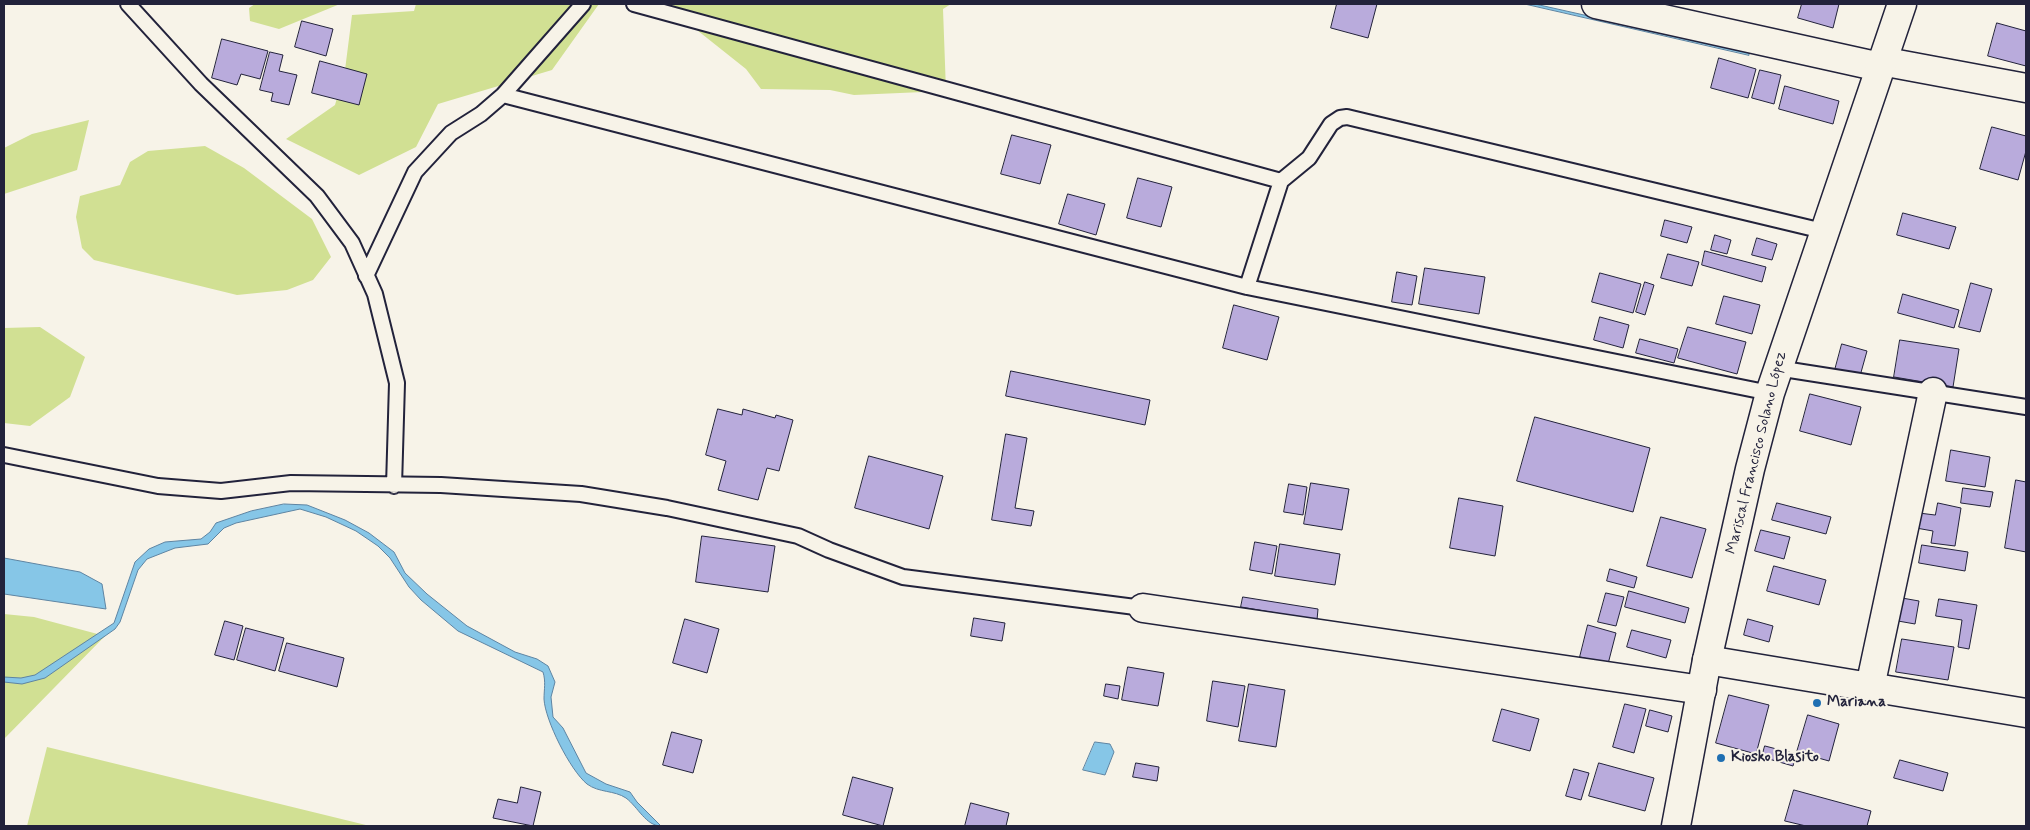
<!DOCTYPE html>
<meta charset="utf-8">
<style>
body{margin:0}
#map{position:relative;width:2030px;height:830px;overflow:hidden;background:#f7f3e8;font-family:Mynerve,sans-serif}
canvas{display:block}
.frame{position:absolute;inset:0;border:5px solid #22223b;pointer-events:none}
</style>
<div id="map">
<canvas width="2030" height="830"></canvas>
<div class="frame"></div>
</div>
<script>
const ctx = document.querySelector('canvas').getContext('2d');
ctx.lineJoin = 'round';
function fillPath(path, color) {
  ctx.fillStyle = color;
  ctx.fill(path, 'evenodd');
}
function strokePath(path, color, width, dash) {
  ctx.strokeStyle = color;
  ctx.lineWidth = width;
  ctx.lineCap = dash ? 'butt' : 'round';
  ctx.setLineDash(dash || []);
  ctx.stroke(path);
}
function write(font, color, halo, rows, align = 'center') {
  ctx.font = font + ' Mynerve,sans-serif';
  ctx.lineWidth = 4;
  ctx.setLineDash([]);
  ctx.textBaseline = 'middle';
  ctx.strokeStyle = halo;
  ctx.fillStyle = color;
  for (const [text, x, y, turn = 0] of rows) {
    ctx.save();
    ctx.translate(x, y);
    ctx.rotate((+turn || 0) * Math.PI / 180);
    ctx.textAlign = isNaN(turn) ? turn : align;
    if (halo) ctx.strokeText(text, 0, 0);
    ctx.fillText(text, 0, 0);
    ctx.restore();
  }
}
const green = new Path2D(`
 M255,4H340L279,29L250,21L249,8Z
 M416,4H599L552,70L438,104L416,147L359,175L286,139L335,105L345,70L352,15L414,11Z
 M671,4H951L943,9L946,91L854,95L830,90L761,89L746,69L673,11Z
 M89,120L77,170L4,194V148L32,134Z
 M205,146L244,168L312,219L331,257L313,280L287,290L237,295L94,260L82,248L76,217L80,196L120,185L130,162L148,151Z
 M40,327L85,357L70,397L30,426L4,423V328Z
 M4,614L34,617L105,636L4,739Z
 M47,747L370,826H27Z`);
const water = new Path2D(`
 M1525,4H1535L1749,52V55Z
 M284,504L307,505L345,520L369,533L394,552L405,573L427,594L467,626L515,652L537,659L548,666L555,682L551,697L553,717L563,728L586,773L606,784L630,792L637,802L661,826C646,826 638,807 626,798C614,790 599,793 587,784C570,770 545,720 544,699C544,689 546,682 543,672L458,631L421,600L409,587L390,558L378,546L356,531L326,517L300,509L236,523L224,528L208,544L175,548L147,559L138,570L120,622L115,629L45,678L22,684L4,682V677L21,678L35,675L114,623L135,562L149,549L165,542L201,539L210,532L216,523L251,511Z
 M4,558L80,572L102,584L106,609L4,594Z
 M1095,742L1110,744L1114,752L1105,775L1083,770Z`);
const building = new Path2D(`
 M1337,4H1377L1368,38L1331,28Z
 M1802,4H1839L1833,28L1798,18Z
 M302,21L333,29L326,56L295,47Z
 M1997,23L2026,31V66L1988,56Z
 M222,39L268,51L260,79L241,74L237,85L212,78Z
 M270,52L283,55L279,71L297,75L289,105L271,101L273,93L260,90Z
 M1719,58L1756,69L1748,98L1711,88Z
 M320,61L367,74L359,105L312,93Z
 M1760,70L1781,75L1774,104L1752,98Z
 M1785,86L1839,101L1833,124L1779,109Z
 M1992,127L2026,136V151L2018,180L1980,169Z
 M1012,135L1051,145L1040,184L1001,174Z
 M1138,178L1172,187L1161,227L1127,218Z
 M1068,194L1105,204L1096,235L1059,224Z
 M1903,213L1956,227L1949,249L1897,235Z
 M1665,220L1692,227L1687,243L1661,236Z
 M1715,235L1731,240L1727,254L1711,250Z
 M1757,238L1777,244L1772,260L1752,255Z
 M1705,251L1766,267L1762,282L1702,265Z
 M1668,254L1699,262L1692,286L1661,278Z
 M1425,268L1485,277L1479,314L1419,304Z
 M1397,272L1417,276L1412,305L1392,302Z
 M1600,273L1641,284L1633,313L1592,302Z
 M1645,282L1654,285L1645,315L1636,312Z
 M1971,283L1992,289L1980,332L1959,327Z
 M1903,294L1959,310L1954,328L1898,313Z
 M1724,296L1760,305L1752,334L1716,324Z
 M1234,305L1279,317L1267,360L1223,348Z
 M1600,317L1629,325L1623,348L1594,340Z
 M1688,327L1746,342L1737,374L1678,358Z
 M1640,339L1678,349L1674,363L1636,353Z
 M1900,340L1959,349L1953,387L1894,377Z
 M1842,344L1867,351L1860,376L1835,370Z
 M1011,371L1150,400L1145,425L1006,396Z
 M1810,394L1861,407L1851,445L1800,431Z
 M718,409L742,415L743,409L775,418L776,415L793,420L779,471L767,468L758,500L718,490L726,461L706,455Z
 M1535,417L1650,448L1633,512L1517,481Z
 M1006,434L1027,438L1015,508L1034,511L1031,526L992,520Z
 M1951,450L1990,457L1985,487L1946,481Z
 M869,456L943,476L929,529L855,508Z
 M2016,480L2026,482V552L2005,548Z
 M1311,483L1349,489L1342,530L1304,524Z
 M1289,484L1307,487L1303,515L1284,512Z
 M1963,488L1993,492L1990,507L1961,503Z
 M1459,498L1503,506L1495,556L1450,548Z
 M1777,503L1831,517L1826,534L1772,520Z
 M1938,503L1961,508L1955,546L1931,543L1933,531L1916,528L1919,513L1935,515Z
 M1661,517L1706,529L1692,578L1647,566Z
 M1761,530L1790,537L1784,559L1755,551Z
 M702,536L775,546L768,592L696,582Z
 M1255,542L1277,546L1272,574L1250,570Z
 M1280,544L1340,554L1335,585L1275,576Z
 M1922,545L1968,552L1965,571L1919,563Z
 M1774,566L1826,580L1819,605L1767,591Z
 M1610,569L1637,577L1634,588L1607,581Z
 M1629,591L1689,608L1685,623L1625,607Z
 M1606,593L1624,597L1616,626L1598,622Z
 M1243,597L1318,609L1317,620L1241,607Z
 M1902,598L1919,601L1915,624L1898,621Z
 M1939,599L1977,605L1969,649L1958,647L1962,620L1936,616Z
 M974,618L1005,623L1002,641L971,636Z
 M685,619L719,629L707,673L673,663Z
 M1748,619L1773,626L1769,642L1744,635Z
 M225,621L243,626L234,660L215,655Z
 M1588,625L1616,633L1608,664L1580,657Z
 M246,628L284,638L275,671L237,660Z
 M1632,630L1671,640L1666,658L1627,647Z
 M1902,639L1954,647L1948,680L1896,672Z
 M287,643L344,658L337,687L279,671Z
 M1128,667L1164,673L1158,706L1122,700Z
 M1213,681L1245,686L1238,727L1207,721Z
 M1106,684L1120,686L1118,699L1104,696Z
 M1249,684L1285,690L1276,747L1239,741Z
 M1729,695L1769,705L1756,754L1716,743Z
 M1625,704L1646,709L1634,753L1613,747Z
 M1502,709L1539,719L1530,751L1493,741Z
 M1650,710L1672,716L1668,732L1646,726Z
 M1808,715L1839,724L1829,761L1797,752Z
 M672,732L702,740L693,773L663,765Z
 M1765,746L1796,754L1793,766L1762,757Z
 M1900,760L1948,773L1943,791L1894,778Z
 M1136,763L1159,767L1157,781L1133,777Z
 M1599,763L1654,778L1645,811L1589,796Z
 M1574,769L1589,773L1581,800L1566,796Z
 M853,777L893,788L883,826L843,815Z
 M521,787L541,792L533,826L493,818L498,799L517,803Z
 M1794,790L1871,811L1867,826H1806L1785,821Z
 M971,803L1009,813L1006,826H965Z`);
const lane = new Path2D(`
 M128,4L201,84L317,196L352,243L375,294L397,383L394,486
 M634,4L1281,181
 M503,95L1247,287L1770,393
 M366,276L415,172L451,133L481,114L503,95L583,4
 M1247,287L1281,181L1309,158L1331,124L1340,118L1347,117L1823,231
 M1777,368L2026,407
 M4,455L158,486L221,491L291,483L441,485L581,494L667,508L798,536L829,550L903,577L1143,608`);
const street = new Path2D(`
 M1596,4L1880,67
 M1881,61L2026,88
 M1143,608L1702,690
 M1707,660L2026,713
 M1870,687L1933,392`);
const secondary = new Path2D(`
 M1676,826L1707,660L1750,469L1770,393L1902,4`);
const markers = [
 [1817,703,5,"#1f6fb2"],
 [1721,758,5,"#1f6fb2"]
];
const streetNames = [
 ["Mariscal Francisco Solano López",1757,453,-76]
];
const poiNames = [
 ["Mariana",1827,703],
 ["Kiosko Blasito",1731,758]
];
fillPath(green, '#d1e093');
fillPath(water, '#86c6e7');
strokePath(water, '#5e84a2', 1);
fillPath(building, '#b9abdc');
strokePath(building, '#22223b', 1);
strokePath(lane, '#22223b', 18);
strokePath(street, '#22223b', 31);
strokePath(secondary, '#22223b', 31);
strokePath(lane, '#f7f3e8', 14);
strokePath(street, '#f7f3e8', 28);
strokePath(secondary, '#f7f3e8', 28);
for (const [x, y, r, color] of markers) {
  const dot = new Path2D();
  dot.arc(x, y, r, 0, 2 * Math.PI);
  ctx.fillStyle = color;
  ctx.fill(dot);
  strokePath(dot, '#f7f3e8', 2);
}
write('15px', '#22223b', '#f7f3e8', streetNames);
write('bold 15px', '#22223b', '#f7f3e8', poiNames, 'left');
</script>
